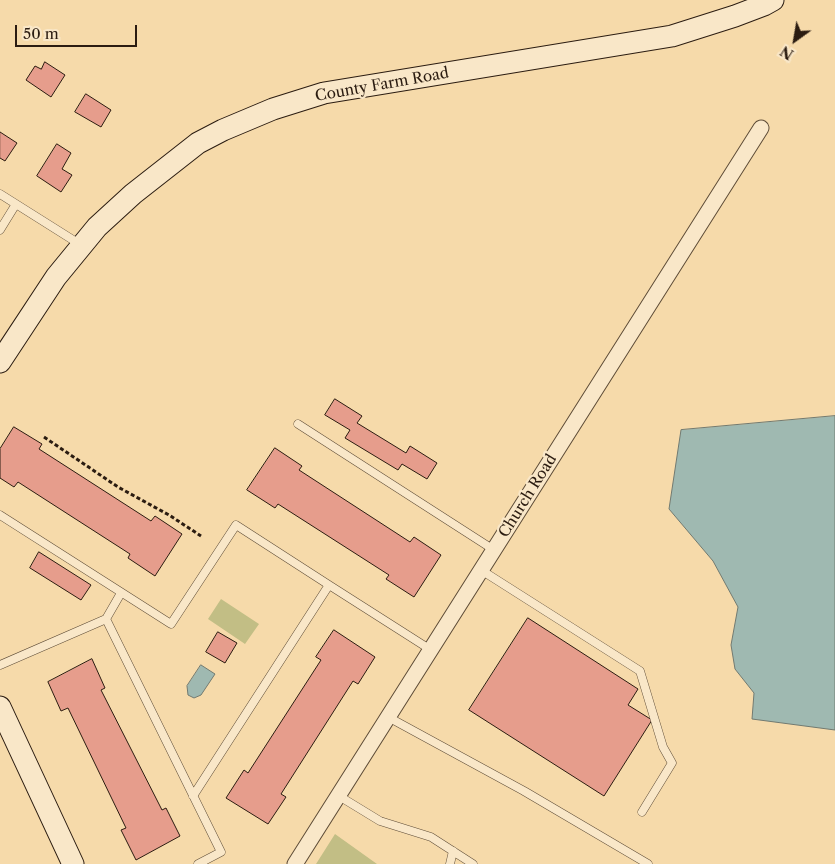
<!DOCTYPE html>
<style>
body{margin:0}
#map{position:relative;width:835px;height:864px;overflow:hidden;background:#f6daaa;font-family:"Libre Caslon Text",serif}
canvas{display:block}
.north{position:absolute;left:770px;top:15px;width:50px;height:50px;-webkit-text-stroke:4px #f9e7c8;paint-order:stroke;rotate:212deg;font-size:14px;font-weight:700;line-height:20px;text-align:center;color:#2b1c11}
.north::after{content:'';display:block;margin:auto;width:18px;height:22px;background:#2b1c11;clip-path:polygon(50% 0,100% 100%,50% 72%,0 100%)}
.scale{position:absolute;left:15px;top:25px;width:122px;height:22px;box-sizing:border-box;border:2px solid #2b1c11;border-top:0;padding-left:6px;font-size:15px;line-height:18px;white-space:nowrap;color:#2b1c11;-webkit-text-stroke:4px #f9e7c8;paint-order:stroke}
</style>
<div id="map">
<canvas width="835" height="864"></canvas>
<div class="north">N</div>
<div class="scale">50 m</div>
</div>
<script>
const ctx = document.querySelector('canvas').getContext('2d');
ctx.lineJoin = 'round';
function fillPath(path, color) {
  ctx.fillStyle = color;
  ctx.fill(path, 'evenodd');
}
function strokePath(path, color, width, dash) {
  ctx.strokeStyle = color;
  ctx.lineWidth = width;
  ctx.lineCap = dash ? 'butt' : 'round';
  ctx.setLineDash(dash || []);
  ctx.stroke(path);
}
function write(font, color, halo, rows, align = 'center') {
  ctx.font = font + ' "Libre Caslon Text",serif';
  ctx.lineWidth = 4.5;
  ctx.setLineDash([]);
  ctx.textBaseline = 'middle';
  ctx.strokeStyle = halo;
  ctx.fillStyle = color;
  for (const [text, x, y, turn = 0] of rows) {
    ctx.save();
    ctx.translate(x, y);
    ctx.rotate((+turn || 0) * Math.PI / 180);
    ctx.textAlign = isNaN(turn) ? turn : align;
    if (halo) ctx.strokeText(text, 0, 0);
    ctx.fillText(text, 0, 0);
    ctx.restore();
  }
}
const green = new Path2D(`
 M221,599L259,624L245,644L208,619Z
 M335,834L377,864H316Z`);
const water = new Path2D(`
 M835,416V730L752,719L754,693L735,669L731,645L738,607L713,561L669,509L681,430Z
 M201,665L215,674L201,695L194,698L188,695L187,686Z`);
const building = new Path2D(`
 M45,62L65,75L51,97L26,80L35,66L41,69Z
 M86,94L111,110L101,127L75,112Z
 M0,132L17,143L5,161L0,158Z
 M57,144L71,153L62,169L72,175L61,192L37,176Z
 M335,399L362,416L357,423L406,453L410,446L437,463L427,479L402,464L398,470L345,438L350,430L325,415Z
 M14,427L42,444L39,449L151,521L155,516L182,534L155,576L128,558L130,554L18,482L14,487L0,478V449Z
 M275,448L302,466L299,470L410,542L414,537L441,555L414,597L386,579L389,575L278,504L275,508L247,490Z
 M39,552L91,585L81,600L30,568Z
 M528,618L638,689L628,705L652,720L604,796L469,710Z
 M334,630L375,657L358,684L353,681L281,794L286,797L268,824L226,798L244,770L248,773L321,660L316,657Z
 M218,632L237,643L225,663L206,652Z
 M92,659L105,688L101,690L162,810L166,808L180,836L136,860L121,830L126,828L68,708L61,711L48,682Z`);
const path = new Path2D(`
 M44,437L118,487L169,515L201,536`);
const lane = new Path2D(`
 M0,194L81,245
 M0,230L16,204
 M298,424L494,550
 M0,515L171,624L236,525L329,585L193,796
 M481,570L640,671L663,747L672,763L642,812
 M329,585L431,650
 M106,619L121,593
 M0,665L106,619L221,852L198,864
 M388,717L524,791L648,864
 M339,796L380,821L431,837L473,864
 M450,864L453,851`);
const street = new Path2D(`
 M295,864L761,128`);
const secondary = new Path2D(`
 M0,362L56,277L97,227L133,194L198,143L223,130L273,109L324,93L672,36L735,16L764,5L773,0
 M0,707L73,864`);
const streetNames = [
 ["County Farm Road",382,85,-10],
 ["Church Road",528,496,-58]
];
fillPath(green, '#c2be85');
fillPath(water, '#9fb9b1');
strokePath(water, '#717a71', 1);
fillPath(building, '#e69d8c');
strokePath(building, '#2b1c11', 1);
strokePath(lane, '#5e4c37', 9);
strokePath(street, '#5e4c37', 17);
strokePath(secondary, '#2b1c11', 23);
strokePath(path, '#2b1c11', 3, [4, 2.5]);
strokePath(lane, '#f9e7c8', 8);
strokePath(street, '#f9e7c8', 15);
strokePath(secondary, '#f9e7c8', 21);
write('15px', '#2b1c11', '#f9e7c8', streetNames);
</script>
